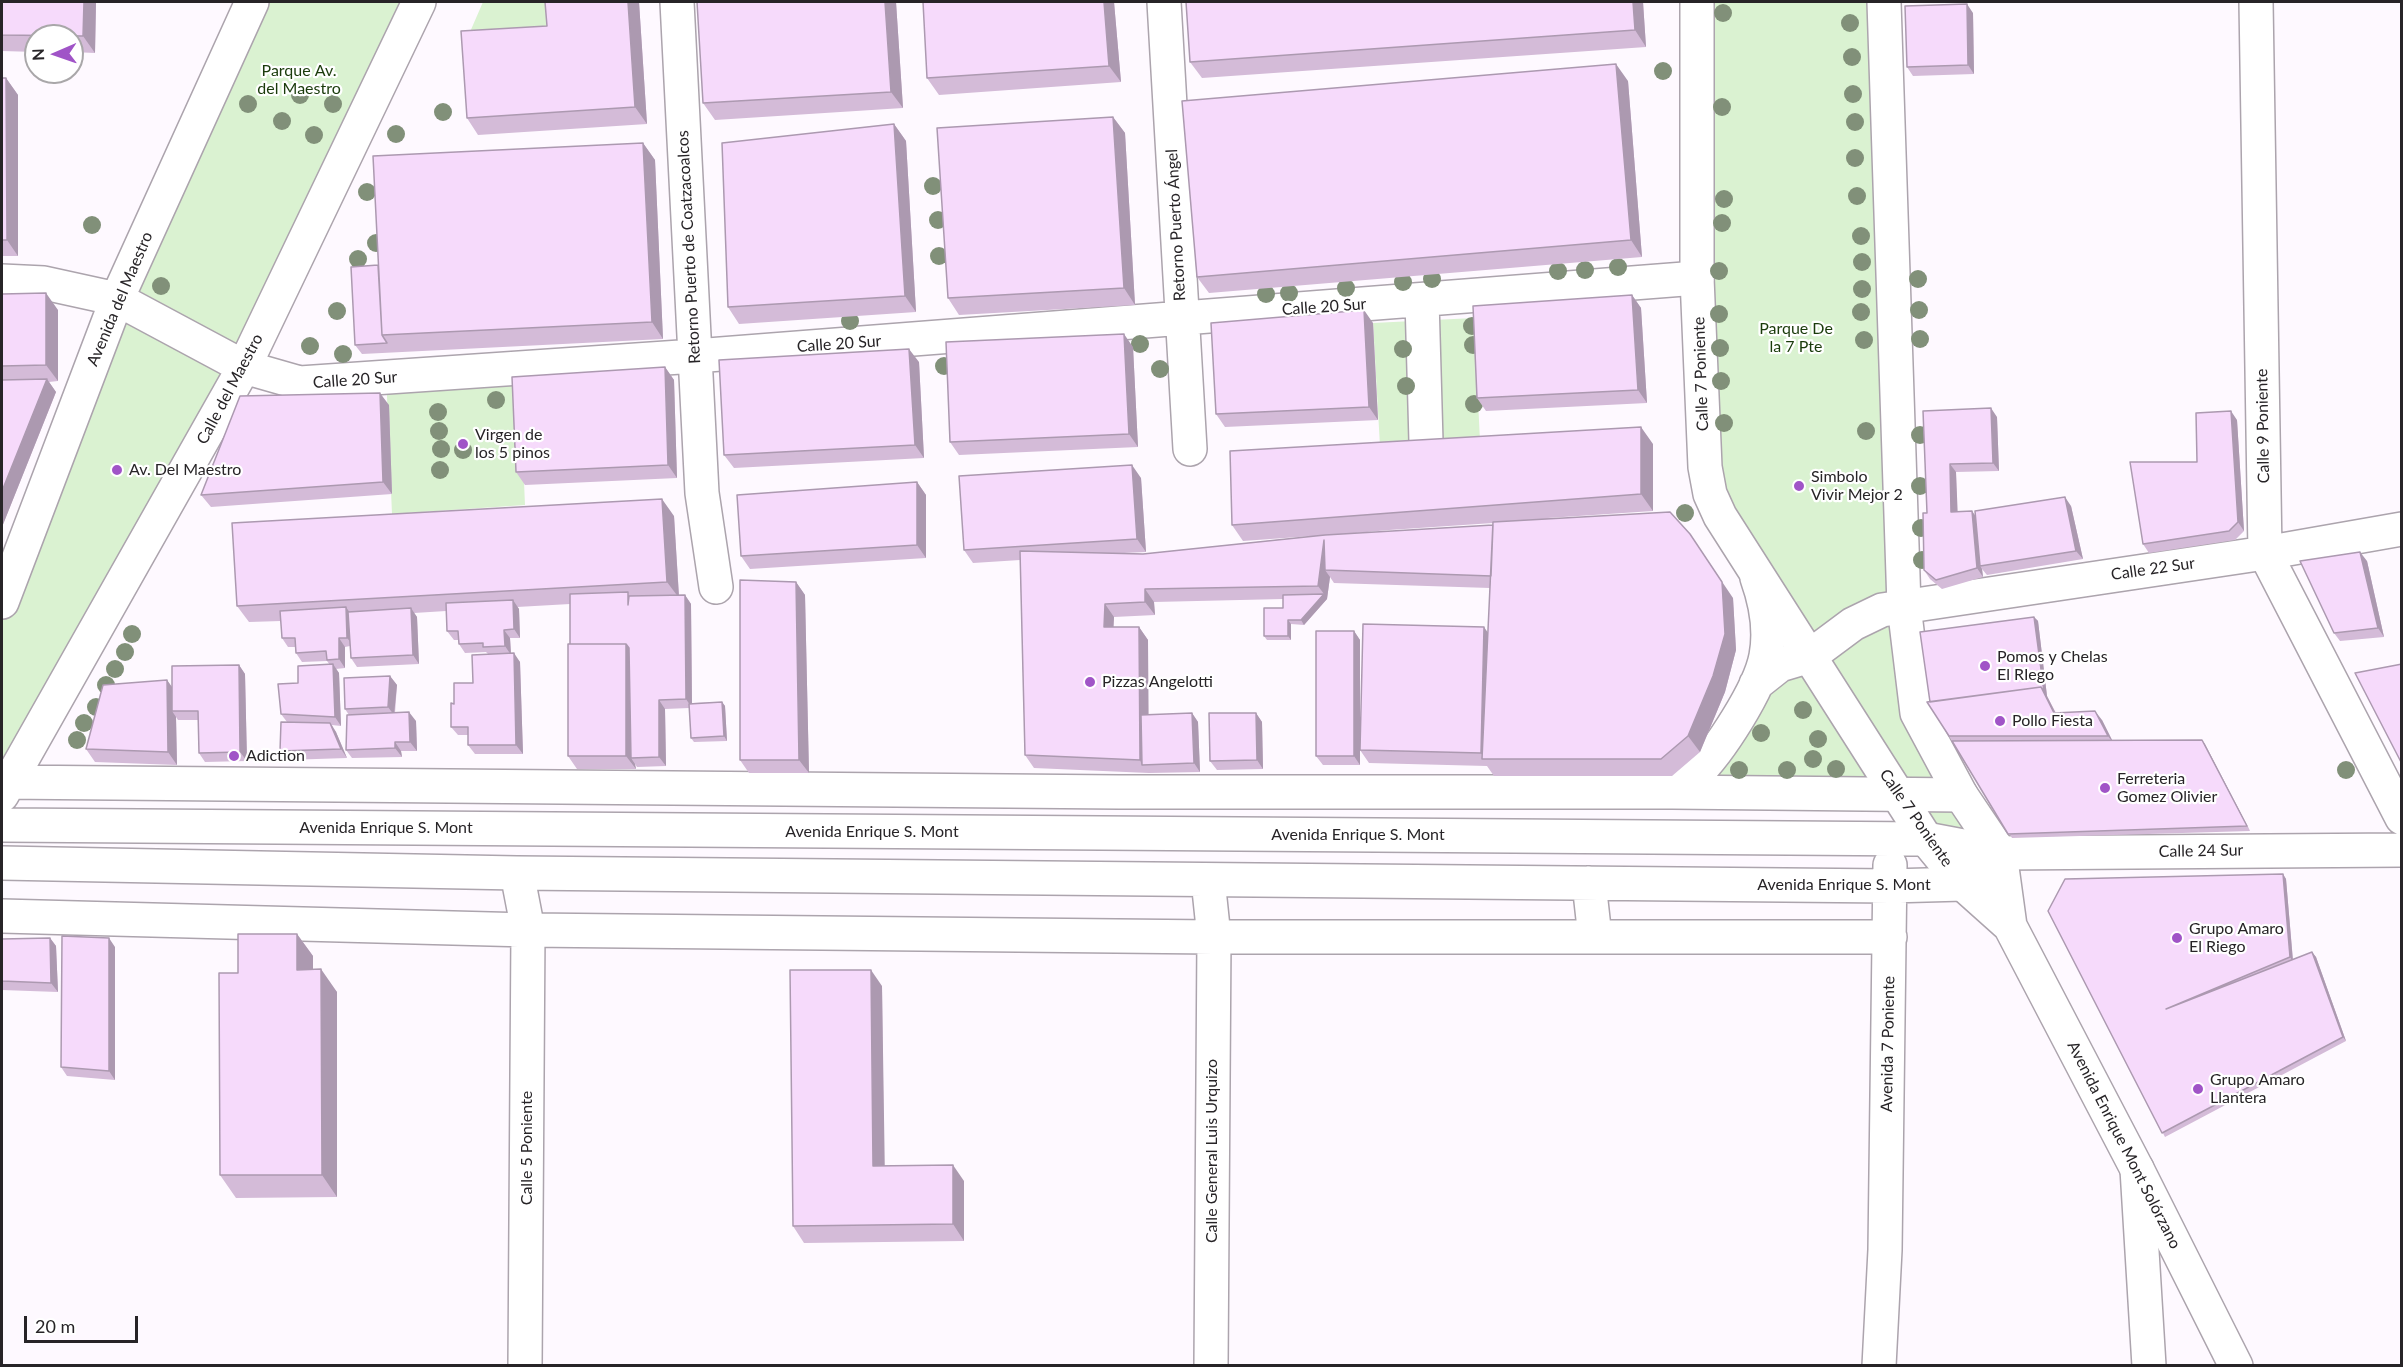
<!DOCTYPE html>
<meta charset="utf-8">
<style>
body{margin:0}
#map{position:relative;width:2403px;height:1367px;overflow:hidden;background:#fef9ff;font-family:Lato,sans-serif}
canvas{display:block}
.frame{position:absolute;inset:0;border:3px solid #272427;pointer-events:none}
.north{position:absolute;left:24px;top:24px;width:60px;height:60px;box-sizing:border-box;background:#fff;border:2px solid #a9a7a9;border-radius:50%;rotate:268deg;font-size:16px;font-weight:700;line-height:24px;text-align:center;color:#272427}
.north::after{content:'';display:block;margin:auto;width:21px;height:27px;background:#a054c7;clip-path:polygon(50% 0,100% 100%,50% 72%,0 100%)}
.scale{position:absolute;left:24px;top:1316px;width:114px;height:27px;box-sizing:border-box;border:3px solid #272427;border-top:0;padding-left:8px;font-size:18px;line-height:21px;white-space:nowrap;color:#272427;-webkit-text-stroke:4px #fff;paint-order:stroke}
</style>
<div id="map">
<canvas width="2403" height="1367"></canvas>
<div class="frame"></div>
<div class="north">N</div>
<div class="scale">20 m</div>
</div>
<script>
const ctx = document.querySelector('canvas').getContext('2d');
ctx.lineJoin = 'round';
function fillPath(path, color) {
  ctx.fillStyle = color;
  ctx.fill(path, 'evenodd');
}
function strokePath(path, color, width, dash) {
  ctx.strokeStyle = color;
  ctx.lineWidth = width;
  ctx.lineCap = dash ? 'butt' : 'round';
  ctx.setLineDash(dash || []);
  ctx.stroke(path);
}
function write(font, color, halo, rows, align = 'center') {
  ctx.font = font + ' Lato,sans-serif';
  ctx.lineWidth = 4.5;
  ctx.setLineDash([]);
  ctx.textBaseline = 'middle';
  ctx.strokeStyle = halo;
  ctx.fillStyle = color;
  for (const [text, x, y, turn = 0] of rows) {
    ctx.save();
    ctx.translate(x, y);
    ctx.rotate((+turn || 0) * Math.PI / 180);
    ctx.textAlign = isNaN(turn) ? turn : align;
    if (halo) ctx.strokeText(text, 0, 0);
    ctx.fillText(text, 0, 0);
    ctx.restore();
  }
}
const green = new Path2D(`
 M253,2H419L402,39L2,782V602Z
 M483,2H550V43L463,48Z
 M1697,2H1880L1916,713L1979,832L1935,839L1900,795L1695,774L1768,623L1720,516Z
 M1474,318L1480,441L1380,446L1373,323Z
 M519,366L525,505L392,514L386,374Z`);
const minor = new Path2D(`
 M677,2L702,493L716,587
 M1164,2L1190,449
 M2256,2L2265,553L2402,818
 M2,281L44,283L117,299L244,367L300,383L695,356L1697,278
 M1422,300L1426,442
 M2,602L117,299L252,2
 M1756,684L1780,665L1810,656L1853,624L1882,610L2265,553L2402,529
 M2,782L1119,792H1672L1961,795
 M1672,792C1680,786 1688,781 1695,775C1719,752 1760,689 1766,656C1771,629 1766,603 1757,578
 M2,795L244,367L419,2
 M2,825L1926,839L2000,853L2402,850
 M2,863L517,873L1890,886L1963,884L2000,853
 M517,873L528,930L525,1366
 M1208,880L1214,937L1211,1366
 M1589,883L1595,937
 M2,916L528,930L1214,937H1890
 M2137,1169L2149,1366
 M1879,1366L1885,1250L1890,865`);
const major = new Path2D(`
 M1697,2V278L1705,467L1710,494L1720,516L1926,839L1963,884L2010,926
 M1884,2L1904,606L1917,713L1961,795L2000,853L2010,926L2137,1169L2236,1366`);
const trees = [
 [1723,13],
 [1850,23],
 [1852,57],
 [1663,71],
 [1853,94],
 [300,95],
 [248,104],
 [333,104],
 [1722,107],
 [443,112],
 [282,121],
 [1855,122],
 [396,134],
 [314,135],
 [1855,158],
 [933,186],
 [367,192],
 [1857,196],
 [1724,199],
 [938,220],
 [1722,223],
 [92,225],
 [1861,236],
 [376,243],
 [939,256],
 [358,259],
 [1862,262],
 [1618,267],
 [1585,270],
 [1558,271],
 [1719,271],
 [1432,279],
 [1918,279],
 [1403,282],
 [161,286],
 [1346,288],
 [1862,289],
 [1289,293],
 [1266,294],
 [1919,310],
 [337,311],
 [1861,312],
 [1719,314],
 [850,321],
 [1472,326],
 [1920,339],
 [1864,340],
 [1140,344],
 [1473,345],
 [310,346],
 [1720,348],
 [1403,349],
 [343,354],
 [944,366],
 [1160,369],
 [1721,381],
 [1406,386],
 [496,400],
 [1474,404],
 [438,412],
 [1724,423],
 [439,431],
 [1866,431],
 [1920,435],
 [441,449],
 [463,450],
 [440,470],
 [1920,486],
 [1685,513],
 [1921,528],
 [1922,560],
 [132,634],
 [125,652],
 [115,669],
 [106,685],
 [96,707],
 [1803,710],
 [84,723],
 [1761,733],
 [1818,739],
 [77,740],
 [1813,759],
 [1836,769],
 [1739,770],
 [1787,770],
 [2346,770]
];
const wall = new Path2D(`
 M2,2H96L95,53L72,52V36H36V52L2,51Z
 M639,2L647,124L478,135L467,118L547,26Z
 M896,2L903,108L715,120L703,103Z
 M1114,2L1121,82L939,95L927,78Z
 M1186,2H1643L1646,47L1202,78L1190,62Z
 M1973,13L1974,74L1913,76L1907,67Z
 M2,78H6L18,95V256H2Z
 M1628,81L1642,257L1209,293L1197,277Z
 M1113,117L1125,133L1135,305L959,315L948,298Z
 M894,124L906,141L916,312L739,324L728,307Z
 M643,143L655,160L663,339L362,354L355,345L378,265Z
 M2,294L58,310V381L49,382L56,392L2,527Z
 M1632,295L1641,308L1647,403L1486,411L1477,398Z
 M1373,323L1378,420L1225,427L1216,414Z
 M1133,347L1138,447L959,455L950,442Z
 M919,362L924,458L734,468L724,455Z
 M665,367L674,380L677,478L525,485L516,472Z
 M389,405L392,494L211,507L201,495Z
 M1923,411L1997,417L1999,471L1956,472L1957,511H1972L1975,515L2071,506L2083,559L1987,575L1982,569L1983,577L1942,589L1930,579L1924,570L1927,513Z
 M2237,420L2244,531L2235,540L2149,553L2143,544L2197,462Z
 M1653,444V511L1548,518L1733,598L1736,650L1725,692L1700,752L1672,776H1494L1487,766L1369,763L1360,750L1488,633L1490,588L1334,583L1330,577L1327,599L1304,625L1291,624V640H1267L1264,636L1283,608V599L1154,602L1155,615L1114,617L1113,627H1139L1148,640V715L1192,713L1198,722L1200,772L1149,773L1034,768L1025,755L1020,560L973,563L964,550L1141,478L1146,552L1124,553L1143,554L1312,536L1243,541L1232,525ZM1493,523V525L1345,534L1389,530Z
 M917,482L926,495V558L750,569L741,556Z
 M674,516L679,595H685L691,604L692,703L722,702L725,706L727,741L694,742L691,738L689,708L665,709L666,766L637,767L635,764L636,769H577L568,756L570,644V604L517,607L519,609L520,638H510L511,653L520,662L523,754H475L468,745V735H458L451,727L454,704L473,683L488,654L486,652L465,653L459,644L458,640H454L447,631L446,611L414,613L417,617L419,664L357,667L351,658L350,646L345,647V668L336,669L339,673L341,726L332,725L336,732L347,758L286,760L280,751L287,722L281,714L298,683L330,665L327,661L302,662L296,653L295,647H288L282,638L281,621L249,622L237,606Z
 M2367,561L2384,637L2340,641L2334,633Z
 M796,582L805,595L809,773H749L740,760Z
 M2034,617L2038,621L2047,696L2056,713L2102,720L2112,740H2202L2250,831L2012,838L1952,741L1927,702H1930Z
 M1354,631L1360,640V765H1323L1316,756Z
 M239,665L245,674L247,761L205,762L199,753L198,720H178L176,717L177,765L95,762L86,749L167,680L172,687Z
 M390,676L397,685L395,713L416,721L417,751H401L402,757L352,758L346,750L349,715L345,709Z
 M1256,713L1262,722L1263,769L1217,770L1210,761Z
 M2283,874L2286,879L2293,960L2312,952L2316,957L2346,1041L2165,1137L2048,911Z
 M297,934L313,956V969L337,992V1197L236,1198L220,1175L238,973Z
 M50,938L56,946L58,992L2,990V939Z
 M115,947V1080L67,1076L61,1067Z
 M882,986L884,1166L964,1181V1241L804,1243L793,1226Z`);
const shadedWall = new Path2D(`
 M84,2H96L95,53L83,36Z
 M628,2H639L647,124L635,107Z
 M885,2H896L903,108L891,92Z
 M1104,2H1114L1121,82L1109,66Z
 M1633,2H1643L1646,47L1635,30Z
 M1967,4L1973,13L1974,74L1968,65Z
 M1616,64L1628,81L1642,257L1631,240Z
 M6,78L18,95V256L7,240Z
 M1113,117L1125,133L1135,305L1124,288Z
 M894,124L906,141L916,312L905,296Z
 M643,143L655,160L663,339L652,322Z
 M46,293L58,310V381L46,365Z
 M1632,295L1641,308L1647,403L1638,390Z
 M1364,310L1373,323L1378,420L1369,407Z
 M1124,334L1133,347L1138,447L1129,434Z
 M909,349L919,362L924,458L915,445Z
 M665,367L674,380L677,478L668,465Z
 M47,379L56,392L2,527V491Z
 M380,393L389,405L392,494L383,482Z
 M1991,408L1997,417L1999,471L1993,463Z
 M2231,411L2237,420L2244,531L2238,522Z
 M1641,427L1653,444V511L1641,494Z
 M1950,464L1956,472L1958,520L1951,512Z
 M1132,465L1141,478L1146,552L1137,539Z
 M917,482L926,495V558L917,545Z
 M2065,497L2071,506L2083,559L2076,551Z
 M662,499L674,516L679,598L667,582Z
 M1972,511L1978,520L1980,566L1982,569L1983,577L1977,568Z
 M1690,534L1733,598L1736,650L1725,692L1700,752L1688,736Z
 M1324,540L1325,570L1330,577L1327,599L1304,625L1301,620L1324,594L1318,586Z
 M2360,552L2367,561L2384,637L2378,628Z
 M796,582L805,595L809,773L799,760Z
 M1145,589L1154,602L1155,615L1145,602Z
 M685,595L691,604L692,708L686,699Z
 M513,600L519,609L520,638L514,629Z
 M1105,604L1114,617L1113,640L1104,627Z
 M346,607L352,616L354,646L347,638Z
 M411,608L417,617L419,664L413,655Z
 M2034,617L2038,621L2047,696L2060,722L2054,713L2041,687Z
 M1288,620L1291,624V640L1288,636Z
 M1139,627L1148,640L1149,764L1142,765L1140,760Z
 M1484,627L1493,640L1485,759L1481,753Z
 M504,630L510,638L511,655L505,646Z
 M1354,631L1360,640V765L1354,756Z
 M339,638L345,647V668L339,659Z
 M626,644L635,656L631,758L635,764L636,769L626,756Z
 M514,653L520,662L523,754L516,745Z
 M333,664L339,673L341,726L335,717Z
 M239,665L245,674L247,761L240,752Z
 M390,676L397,685L394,715L388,707Z
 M167,680L176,693L172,711L176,717L177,765L168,752Z
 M659,700L665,709L666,766L659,757Z
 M722,702L725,706L727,741L724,736Z
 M2095,711L2102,720L2114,744L2108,736Z
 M409,712L416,721L417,751L410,742Z
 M1192,713L1198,722L1200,772L1194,763Z
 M1256,713L1262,722L1263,769L1257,760Z
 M330,723L336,732L347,758L341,749Z
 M2202,740L2205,744L2250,831L2247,826Z
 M395,742L401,751L402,757L395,748Z
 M2283,874L2286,879L2293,962L2290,957Z
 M297,934L313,956V992L297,970Z
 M50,938L56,946L58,992L51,983Z
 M109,938L115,947V1080L109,1071Z
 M2312,952L2316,957L2346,1041L2343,1037Z
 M321,969L337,992V1197L322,1175Z
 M871,970L882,986L885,1182L873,1166Z
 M953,1165L964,1181V1241L953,1224Z`);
const building = new Path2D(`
 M2,2H84L83,36L2,35Z
 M545,2H628L635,107L467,118L461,31L547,26Z
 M697,2H885L891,92L703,103Z
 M923,2H1104L1109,66L927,78Z
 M1186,2H1633L1635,30L1190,62Z
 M1967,4L1968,65L1907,67L1905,6Z
 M1616,64L1631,240L1197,277L1182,101Z
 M2,78H6L7,240H2Z
 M1113,117L1124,288L948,298L937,128Z
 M894,124L905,296L728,307L722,143Z
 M643,143L652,322L382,335L373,156Z
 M378,265L382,335L387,343L355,345L351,267Z
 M46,293V365L2,366V294Z
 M1632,295L1638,390L1477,398L1473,306Z
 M1364,310L1369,407L1216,414L1211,323Z
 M1124,334L1129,434L950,442L946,342Z
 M909,349L915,445L724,455L719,360Z
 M665,367L668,465L516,472L512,377Z
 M47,379L2,491V380Z
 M380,393L383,482L201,495L240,396Z
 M1991,408L1993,463L1950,464L1951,512L1972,511L1977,568L1936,580L1924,570L1923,513H1927L1923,411Z
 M2231,411L2238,522L2229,531L2143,544L2130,462H2197L2196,413Z
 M1641,427V494L1232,525L1230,451Z
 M1132,465L1137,539L964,550L959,476Z
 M917,482V545L741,556L737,495Z
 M2065,497L2076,551L1980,566L1975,511Z
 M662,499L667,582L237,606L232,523Z
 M1670,512L1690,534L1722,582L1725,634L1713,676L1688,736L1661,759H1482L1493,522Z
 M1493,525L1491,576L1325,570L1324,540L1318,586L1145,589V602L1105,604L1104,627H1139L1140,760L1025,755L1020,551L1143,554L1325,535Z
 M2360,552L2378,628L2334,633L2300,561Z
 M740,580L796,582L799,760H740Z
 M628,592V605L629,596L685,595L686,699L659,700V757L631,758L629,648L626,644H570V594Z
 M1324,594L1301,620H1288V636H1264V608H1283V595Z
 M513,600L514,629L504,630L505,646L483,647V643L459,644L458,631H447L446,603Z
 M346,607L347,638H339V659L327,660L326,651L296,653L295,638H282L280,611Z
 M411,608L413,655L351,658L348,612Z
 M2034,617L2044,692L2041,687L1930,702L1920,632Z
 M1363,624L1484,627L1481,753L1360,750Z
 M1316,631H1354V756H1316Z
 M568,644H626V756H568Z
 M514,653L516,745H468V727H451V703L454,704V683H473L472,655Z
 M333,664L335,717L281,714L278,684L298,683V666Z
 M2402,664V764L2355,673Z
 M239,665L240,752L199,753L198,711H172V666Z
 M390,676L388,707L345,709L344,678Z
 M167,680L168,752L86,749L103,685Z
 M2041,687L2054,713L2095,711L2108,736H1949L1927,702Z
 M722,702L724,736L691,738L689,704Z
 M409,712L410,742H395V748L346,750L347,715Z
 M1192,713L1194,763L1142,765L1141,715Z
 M1209,713H1256L1257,760L1210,761Z
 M281,722L330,723L341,749L280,751Z
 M2202,740L2247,826L2008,834L1952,741Z
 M2283,874L2290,957L2166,1009L2312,952L2343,1037L2162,1133L2048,911L2065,879Z
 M238,934H297V970L321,969L322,1175H220L219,973H238Z
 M62,936L109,938V1071L61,1067Z
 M50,938L51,983L2,981V939Z
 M790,970H871L873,1166L953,1165V1224L793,1226Z`);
const markers = [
 [463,444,6,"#a054c7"],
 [117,470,6,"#a054c7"],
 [1799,486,6,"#a054c7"],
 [1985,666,6,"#a054c7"],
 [1090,682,6,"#a054c7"],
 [2000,721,6,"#a054c7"],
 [234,756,6,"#a054c7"],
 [2105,788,6,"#a054c7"],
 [2177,938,6,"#a054c7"],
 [2198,1089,6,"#a054c7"]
];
const parkNames = [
 ["Parque Av.",299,71],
 ["del Maestro",299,89],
 ["Parque De",1796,329],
 ["la 7 Pte",1796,347]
];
const streetNames = [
 ["Retorno Puerto Ángel",1176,225,-93],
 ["Retorno Puerto de Coatzacoalcos",689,247,-93],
 ["Avenida del Maestro",120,299,-67],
 ["Calle 20 Sur",1324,307,-4],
 ["Calle 20 Sur",839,344,-4],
 ["Calle 7 Poniente",1701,374,-92],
 ["Calle 20 Sur",355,380,-4],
 ["Calle del Maestro",230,389,-62],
 ["Calle 9 Poniente",2263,426,-91],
 ["Calle 22 Sur",2153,569,-8],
 ["Calle 7 Poniente",1916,818,55],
 ["Avenida Enrique S. Mont",386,828],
 ["Avenida Enrique S. Mont",872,832],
 ["Avenida Enrique S. Mont",1358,835],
 ["Calle 24 Sur",2201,851,-1],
 ["Avenida Enrique S. Mont",1844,885],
 ["Avenida 7 Poniente",1888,1044,-89],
 ["Avenida Enrique Mont Solórzano",2124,1145,63],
 ["Calle 5 Poniente",527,1148,-90],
 ["Calle General Luis Urquizo",1212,1151,-90]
];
const poiNames = [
 ["Virgen de",475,435],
 ["los 5 pinos",475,453],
 ["Av. Del Maestro",129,470],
 ["Simbolo",1811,477],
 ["Vivir Mejor 2",1811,495],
 ["Pomos y Chelas",1997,657],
 ["El RIego",1997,675],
 ["Pizzas Angelotti",1102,682],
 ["Pollo Fiesta",2012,721],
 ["Adiction",246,756],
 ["Ferreteria",2117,779],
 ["Gomez Olivier",2117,797],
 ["Grupo Amaro",2189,929],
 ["El Riego",2189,947],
 ["Grupo Amaro",2210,1080],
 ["Llantera",2210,1098]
];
fillPath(green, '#daf2d1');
strokePath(minor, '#aca4ad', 36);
strokePath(major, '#aca4ad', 36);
strokePath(minor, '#fff', 33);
strokePath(major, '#fff', 33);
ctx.fillStyle = '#819079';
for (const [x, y] of trees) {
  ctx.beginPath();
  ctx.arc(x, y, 9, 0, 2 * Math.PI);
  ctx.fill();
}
fillPath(wall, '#d4bbd8');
fillPath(shadedWall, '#ac99b0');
fillPath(building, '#f6dafb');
strokePath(building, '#ac99b0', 1.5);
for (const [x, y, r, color] of markers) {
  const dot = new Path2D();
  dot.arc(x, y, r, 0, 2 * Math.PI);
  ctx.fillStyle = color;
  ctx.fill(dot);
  strokePath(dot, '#fff', 2);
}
write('16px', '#1a3b0b', '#fff', parkNames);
write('16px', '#272427', '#fff', streetNames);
write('16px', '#272427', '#fff', poiNames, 'left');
</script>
